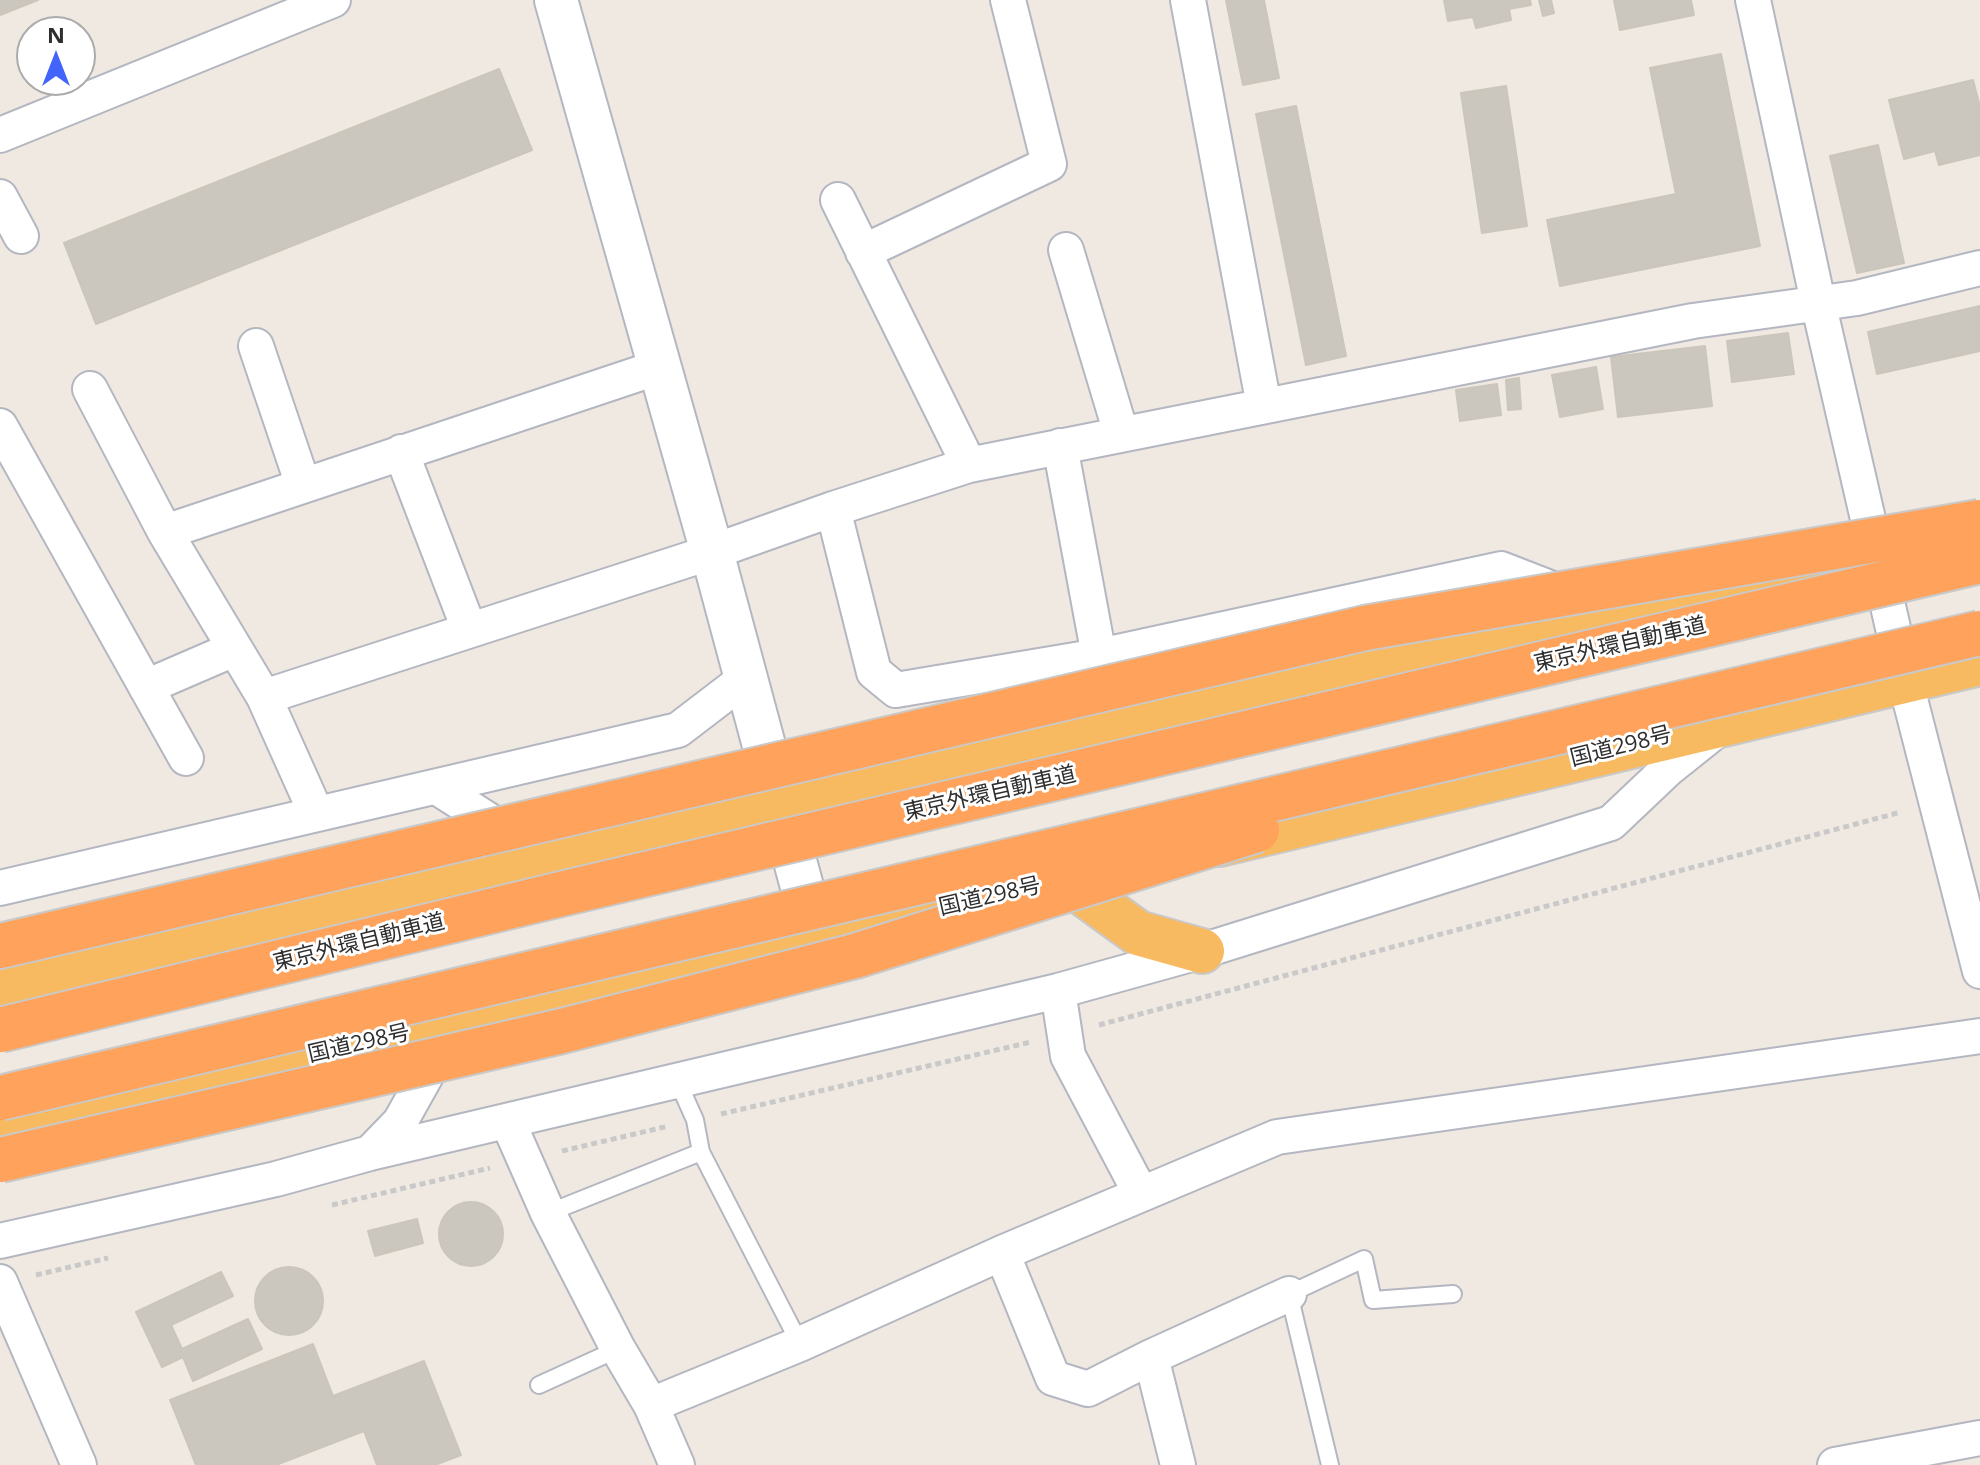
<!DOCTYPE html>
<meta charset="utf-8">
<style>
body{margin:0}
#map{position:relative;width:1980px;height:1465px;overflow:hidden;background:#efe9e1;font-family:"Open Sans",sans-serif}
canvas{display:block}
.north{position:absolute;left:16px;top:16px;width:80px;height:80px;box-sizing:border-box;background:#fff;border:2px solid #ababab;border-radius:50%;rotate:0deg;font-size:22px;font-weight:700;line-height:32px;text-align:center;color:#2e2e2e}
.north::after{content:'';display:block;margin:auto;width:28px;height:36px;background:#4264fb;clip-path:polygon(50% 0,100% 100%,50% 72%,0 100%)}
</style>
<div id="map">
<canvas width="1980" height="1465"></canvas>
<div class="north">N</div>
</div>
<script>
const ctx = document.querySelector('canvas').getContext('2d');
ctx.lineJoin = 'round';
function fillPath(path, color) {
  ctx.fillStyle = color;
  ctx.fill(path, 'evenodd');
}
function strokePath(path, color, width, dash) {
  ctx.strokeStyle = color;
  ctx.lineWidth = width;
  ctx.lineCap = dash ? 'butt' : 'round';
  ctx.setLineDash(dash || []);
  ctx.stroke(path);
}
function write(font, color, halo, rows, align = 'center') {
  ctx.font = font + ' "Open Sans","Noto Sans JP",sans-serif';
  ctx.lineWidth = 6;
  ctx.setLineDash([]);
  ctx.textBaseline = 'middle';
  ctx.strokeStyle = halo;
  ctx.fillStyle = color;
  for (const [text, x, y, turn = 0] of rows) {
    ctx.save();
    ctx.translate(x, y);
    ctx.rotate((+turn || 0) * Math.PI / 180);
    ctx.textAlign = isNaN(turn) ? turn : align;
    if (halo) ctx.strokeText(text, 0, 0);
    ctx.fillText(text, 0, 0);
    ctx.restore();
  }
}
const building = new Path2D(`
 M0,0H38L0,15Z
 M1226,0H1264L1279,78L1243,85Z
 M1444,0H1530L1531,5L1509,9L1511,20L1476,28L1473,17L1448,21Z
 M1539,0H1551L1554,13L1543,16Z
 M1614,0H1691L1694,15L1620,30Z
 M1721,54L1760,246L1560,286L1547,220L1676,194L1650,68Z
 M499,69L532,150L96,324L64,243Z
 M1973,80L1980,107V155L1939,165L1935,151L1904,159L1889,100Z
 M1506,86L1527,226L1482,233L1461,93Z
 M1296,106L1346,356L1306,365L1256,114Z
 M1878,145L1904,263L1857,273L1830,156Z
 M1980,306V351L1877,374L1868,332Z
 M1788,333L1794,374L1732,382L1727,341Z
 M1705,346L1712,406L1618,417L1611,357Z
 M1596,367L1603,409L1560,417L1552,375Z
 M1519,378L1521,409L1508,410L1506,380Z
 M1497,384L1501,415L1460,421L1456,390Z
 M439 1234a32 32 0 1 1 64 0a32 32 0 1 1-64 0Z
 M417,1219L423,1243L375,1256L368,1231Z
 M255 1301a34 34 0 1 1 68 0a34 34 0 1 1-68 0Z
 M221,1272L233,1296L171,1325L182,1349L248,1319L262,1349L193,1381L183,1357L162,1367L136,1312Z
 M313,1344L333,1396L424,1361L461,1455L435,1465H377L364,1431L276,1465H196L170,1400Z`);
const path = new Path2D(`
 M1099,1025L1901,812
 M721,1114L1031,1042
 M562,1151L669,1126
 M332,1205L490,1168
 M36,1275L108,1258`);
const service = new Path2D(`
 M678,1082L695,1120L701,1152L800,1344
 M548,1213L701,1152
 M539,1385L618,1349
 M1330,1465L1289,1294L1364,1259L1373,1300L1453,1294`);
const minor = new Path2D(`
 M1188,0L1264,406
 M1753,0L1818,302L1905,680L1980,971
 M0,135L333,0
 M0,197L21,236
 M838,200L969,465
 M1066,250L1121,433
 M863,252L1049,164L1008,0
 M256,346L303,485
 M90,389L165,532L264,697L316,813
 M0,426L186,758
 M401,452L469,629
 M833,509L874,672L896,690L1099,656L1060,446
 M165,532L659,367
 M146,687L234,649
 M264,697L712,552L833,509L969,465L1693,321L1857,298L1980,268
 M1059,706L1099,656L1501,569L1568,595
 M438,788L515,837
 M0,888L678,730L746,678
 M1058,991L1068,1056L1141,1194
 M508,1122L548,1213L618,1349L651,1405L677,1465
 M370,1153L400,1122L443,1045
 M0,1241L276,1179L370,1153L1058,991L1202,951L1611,823L1668,769L1718,729
 M1002,1253L1053,1378L1088,1389L1151,1357L1289,1294
 M0,1282L79,1465
 M1151,1357L1178,1465
 M651,1405L800,1344L1002,1253L1277,1137L1980,1036
 M1835,1465L1980,1438`);
const tertiary = new Path2D(`
 M556,0L712,552L816,939`);
const trunk = new Path2D(`
 M1220,844L1980,663
 M1065,880L1138,933L1202,951
 M0,993L1023,750L1813,570
 M0,1129L954,906`);
const motorwayBridge = new Path2D(`
 M0,946L1365,628L1980,522
 M0,1030L561,894L1980,561
 M0,1098L1980,633
 M0,1160L562,1031L855,956L1257,830`);
const streetNames = [
 ["東京外環自動車道",1620,645,-13],
 ["国道298号",1621,747,-14],
 ["東京外環自動車道",990,794,-13],
 ["国道298号",990,897,-13],
 ["東京外環自動車道",359,943,-14],
 ["国道298号",359,1044,-13]
];
fillPath(building, '#cbc7bf');
strokePath(building, '#cbc5ba', 2);
strokePath(service, '#b4b7c1', 20);
strokePath(minor, '#b4b7c1', 38);
strokePath(tertiary, '#b4b7c1', 46);
strokePath(trunk, '#c9c9c9', 48);
strokePath(path, '#c9c9c9', 5, [6, 4]);
strokePath(service, '#fff', 16);
strokePath(minor, '#fff', 34);
strokePath(tertiary, '#fff', 42);
strokePath(trunk, '#f8ba60', 44);
strokePath(motorwayBridge, '#c9c9c9', 48, []);
strokePath(motorwayBridge, '#ffa35c', 44);
write('22px', '#2e2e2e', '#fff', streetNames);
</script>
